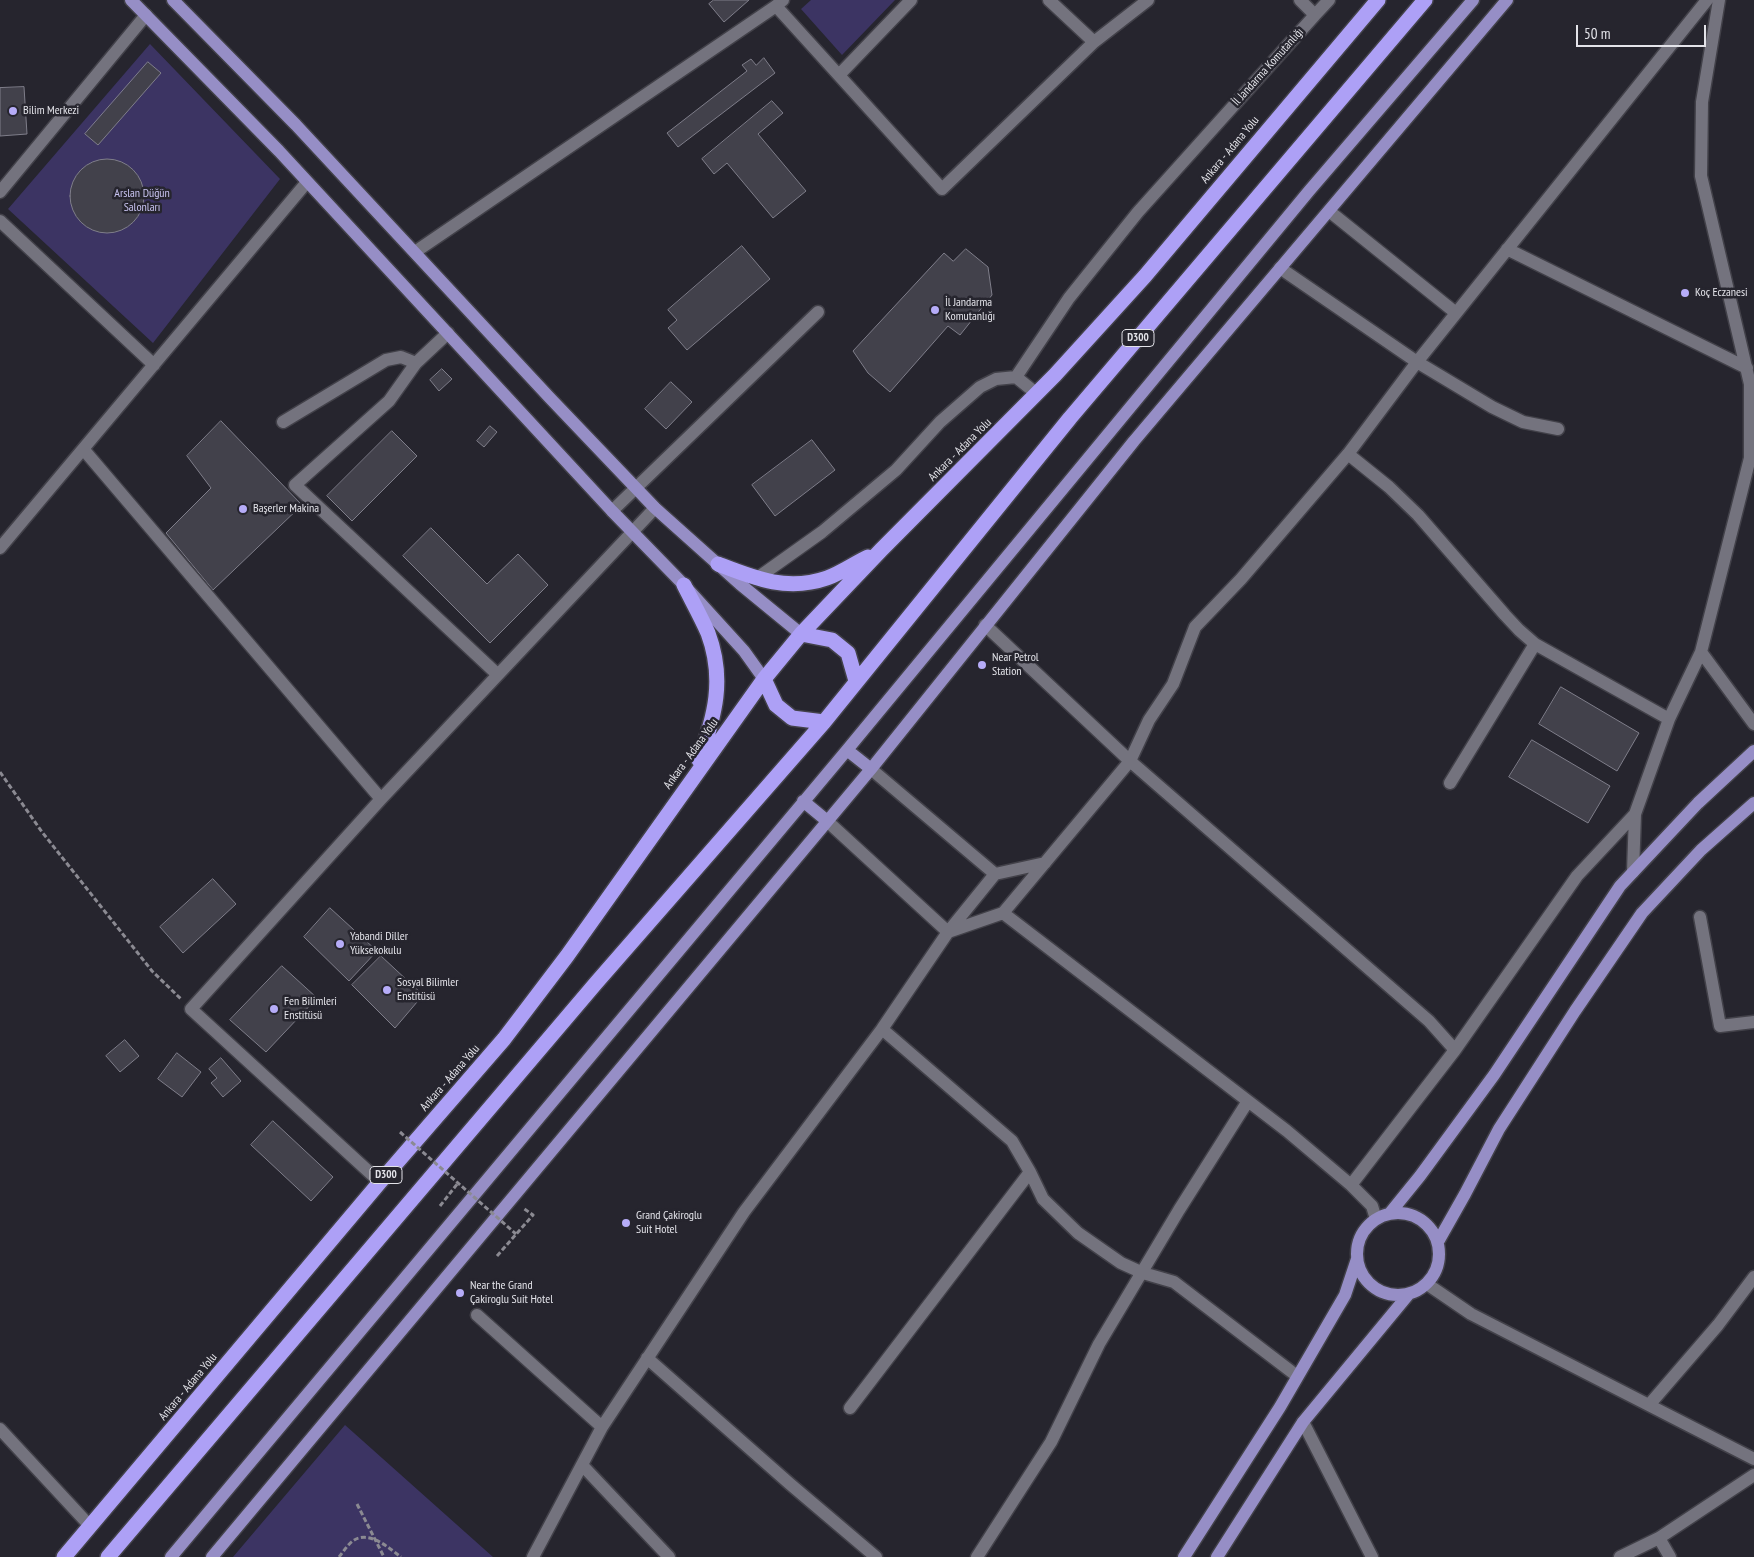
<!DOCTYPE html>
<meta charset="utf-8">
<style>
body{margin:0}
#map{position:relative;width:1754px;height:1557px;overflow:hidden;background:#26252e;font-family:"PT Sans Narrow",sans-serif}
canvas{display:block}
.scale{position:absolute;left:1576px;top:25px;width:130px;height:22px;box-sizing:border-box;border:2px solid #e3e3e9;border-top:0;padding-left:6px;font-size:15px;line-height:18px;white-space:nowrap;color:#e3e3e9;-webkit-text-stroke:4px #26252e;paint-order:stroke}
</style>
<div id="map">
<canvas width="1754" height="1557"></canvas>
<div class="scale">50 m</div>
</div>
<script>
const ctx = document.querySelector('canvas').getContext('2d');
ctx.lineJoin = 'round';
function fillPath(path, color) {
  ctx.fillStyle = color;
  ctx.fill(path, 'evenodd');
}
function strokePath(path, color, width, dash) {
  ctx.strokeStyle = color;
  ctx.lineWidth = width;
  ctx.lineCap = dash ? 'butt' : 'round';
  ctx.setLineDash(dash || []);
  ctx.stroke(path);
}
function write(font, color, halo, rows, align = 'center') {
  ctx.font = font + ' "PT Sans Narrow",sans-serif';
  ctx.lineWidth = 5;
  ctx.setLineDash([]);
  ctx.textBaseline = 'middle';
  ctx.strokeStyle = halo;
  ctx.fillStyle = color;
  for (const [text, x, y, turn = 0] of rows) {
    ctx.save();
    ctx.translate(x, y);
    ctx.rotate((+turn || 0) * Math.PI / 180);
    ctx.textAlign = isNaN(turn) ? turn : align;
    if (halo) ctx.strokeText(text, 0, 0);
    ctx.fillText(text, 0, 0);
    ctx.restore();
  }
}
const green = new Path2D(`
 M811,0H895L842,55L801,9Z
 M150,44L280,179L153,343L8,209Z
 M345,1425L493,1557H233Z`);
const building = new Path2D(`
 M714,0H749L724,22L709,4Z
 M764,58L775,73L678,147L667,133L747,71L742,65L751,59L756,65Z
 M148,62L161,73L98,145L85,134Z
 M24,87L27,134L0,136V88Z
 M772,101L783,113L758,134L806,191L773,218L727,163L714,174L702,159Z
 M70 196a37 37 0 1 1 74 0a37 37 0 1 1-74 0Z
 M742,246L770,279L687,350L668,328L677,320L668,310Z
 M966,249L988,267L992,295L960,335L948,326L890,392L868,373L853,351L944,253L953,261Z
 M442,369L452,379L439,391L430,380Z
 M671,382L692,402L666,429L645,409Z
 M221,421L302,505L213,590L166,533L211,488L187,456Z
 M490,426L497,432L484,447L477,441Z
 M392,431L417,456L352,521L327,496Z
 M812,440L835,470L775,516L752,485Z
 M431,528L487,584L518,554L548,585L490,643L403,556Z
 M1561,687L1639,733L1617,771L1539,724Z
 M1532,740L1610,786L1588,823L1509,777Z
 M213,879L236,904L183,953L160,927Z
 M330,908L377,951L349,981L304,937Z
 M381,956L423,995L395,1028L352,985Z
 M282,966L317,998L266,1052L230,1020Z
 M125,1040L139,1056L120,1072L106,1056Z
 M177,1053L201,1072L182,1097L158,1079Z
 M221,1058L241,1081L223,1097L211,1083L217,1078L209,1069Z
 M273,1121L333,1177L311,1201L251,1145Z`);
const path = new Path2D(`
 M0,772L42,832L152,971L181,999
 M440,1206L458,1183
 M497,1256L533,1215L523,1208
 M357,1504L384,1557
 M339,1557C344,1551 350,1540 359,1538C374,1534 390,1549 401,1557`);
const minor = new Path2D(`
 M1049,0L1094,42
 M1300,0L1315,15L1329,0
 M776,6L942,189L1094,42L1148,0
 M839,75L911,0
 M0,192L146,15
 M1329,211L1456,313
 M0,221L154,365
 M1507,249L1747,368
 M415,252L776,6L783,0
 M1280,268L1417,362L1492,407L1523,422L1558,429
 M448,333L416,363L389,401L295,485L497,674
 M1016,377L1069,298L1138,212L1315,15
 M283,422L386,360L401,357L416,363
 M84,450L381,799
 M1348,454L1389,487L1418,515L1505,615L1519,630L1535,644L1669,719
 M612,511L818,312
 M0,548L307,182
 M756,579L822,532L896,470L940,422L980,387L996,379L1016,377L1037,394
 M985,625L1130,761L1429,1021L1455,1050
 M1701,652L1754,724
 M871,769L995,874
 M1450,783L1535,644
 M826,820L948,932L1003,913L1130,761L1149,720L1173,684L1195,627L1241,579L1348,454L1417,362L1707,0
 M1633,872L1635,814L1669,719L1701,652L1750,458V384L1701,176L1702,102L1719,0
 M1003,913L1287,1131L1351,1185L1372,1206L1376,1219
 M1700,917L1720,1026L1754,1022
 M1030,1172L1043,1199L1078,1233L1121,1263L1143,1273L1174,1282L1297,1376
 M380,1182L191,1009L381,799L655,508
 M1351,1185L1455,1050L1577,876L1635,814
 M1427,1284L1471,1314L1754,1459
 M477,1315L602,1427
 M647,1358L790,1484L876,1557
 M1649,1405L1718,1325L1754,1277
 M850,1408L1030,1172L1012,1141L882,1029
 M1303,1422L1372,1557
 M0,1429L90,1526
 M582,1465L669,1557
 M1659,1538L1670,1557
 M533,1557L602,1427L744,1212L882,1029L948,932L995,874L1045,863
 M977,1557L1051,1442L1099,1344L1179,1210L1248,1101
 M1620,1557L1659,1538L1754,1475`);
const major = new Path2D(`
 M131,0L279,151L612,511L684,585L744,651L764,679
 M173,0L296,125L549,397L655,508L740,584L801,634
 M847,750L871,769
 M803,801L826,820
 M1357 1254a41 41 0 1 1 82 0a41 41 0 1 1-82 0Z
 M1390,1213L1420,1176L1494,1075L1620,886L1698,803L1754,751
 M1439,1240L1465,1194L1499,1129L1575,1011L1642,913L1701,850L1754,803
 M171,1557L847,750L1309,191L1473,0
 M212,1557L871,769L1134,441L1507,0
 M1184,1557L1280,1407L1345,1295L1357,1259
 M1217,1557L1303,1422L1408,1295`);
const highway = new Path2D(`
 M718,564C754,578 787,592 827,578C841,573 855,563 868,557
 M684,585C692,601 701,617 708,633C725,679 715,716 699,760
 M801,634L832,640L848,653L856,681
 M764,679L776,705L792,718L824,722
 M64,1557L380,1182L504,1039L567,956L764,679L801,634L881,550L1055,375L1145,276L1378,0
 M108,1557L596,983L824,722L1070,418L1425,0`);
const pathBridge = new Path2D(`
 M400,1132L516,1234`);
const markers = [
 [13,111,5,"#b6acf8"],
 [1685,293,5,"#b6acf8"],
 [935,310,5,"#b6acf8"],
 [243,509,5,"#b6acf8"],
 [982,665,5,"#b6acf8"],
 [340,944,5,"#b6acf8"],
 [387,990,5,"#b6acf8"],
 [274,1009,5,"#b6acf8"],
 [626,1223,5,"#b6acf8"],
 [460,1293,5,"#b6acf8"]
];
const shields = [
 [1138,338,32],
 [386,1175,32]
];
const shieldNames = [
 ["D300",1138,338],
 ["D300",386,1175]
];
const streetNames = [
 ["İl Jandarma Komutanlığı",1268,67,-48],
 ["Ankara - Adana Yolu",1230,150,-50],
 ["Ankara - Adana Yolu",960,450,-45],
 ["Ankara - Adana Yolu",691,754,-54],
 ["Ankara - Adana Yolu",450,1078,-49],
 ["Ankara - Adana Yolu",188,1387,-50]
];
const poiNames = [
 ["Bilim Merkezi",23,111],
 ["Koç Eczanesi",1695,293],
 ["İl Jandarma",945,303],
 ["Komutanlığı",945,317],
 ["Başerler Makina",253,509],
 ["Near Petrol",992,658],
 ["Station",992,672],
 ["Yabandi Diller",350,937],
 ["Yüksekokulu",350,951],
 ["Sosyal Bilimler",397,983],
 ["Enstitüsü",397,997],
 ["Fen Bilimleri",284,1002],
 ["Enstitüsü",284,1016],
 ["Grand Çakiroglu",636,1216],
 ["Suit Hotel",636,1230],
 ["Near the Grand",470,1286],
 ["Çakiroglu Suit Hotel",470,1300]
];
const parkNames = [
 ["Arslan Düğün",142,194],
 ["Salonları",142,208]
];
fillPath(green, '#3c3463');
fillPath(building, '#42414b');
strokePath(building, '#7f7e8a', 1);
strokePath(minor, '#424149', 15);
strokePath(major, '#424149', 15);
strokePath(highway, '#424149', 18);
strokePath(path, '#8b8a92', 3, [5, 2.5]);
strokePath(minor, '#74737e', 12);
strokePath(major, '#968ec6', 12);
strokePath(highway, '#ada0f6', 15);
strokePath(pathBridge, '#8b8a92', 3, [5, 2.5]);
for (const [x, y, r, color] of markers) {
  const dot = new Path2D();
  dot.arc(x, y, r, 0, 2 * Math.PI);
  ctx.fillStyle = color;
  ctx.fill(dot);
  strokePath(dot, '#26252e', 2);
}
for (const [x, y, w] of shields) {
  const box = new Path2D();
  box.roundRect(x - w / 2, y - 8.5, w, 17, 4);
  ctx.fillStyle = '#26252e';
  ctx.fill(box);
  strokePath(box, '#e3e3e9', 1);
}
write('bold 11px', '#e3e3e9', null, shieldNames);
write('12px', '#e3e3e9', '#26252e', streetNames);
write('12px', '#e3e3e9', '#26252e', poiNames, 'left');
write('12px', '#c8c3f0', '#26252e', parkNames);
</script>
